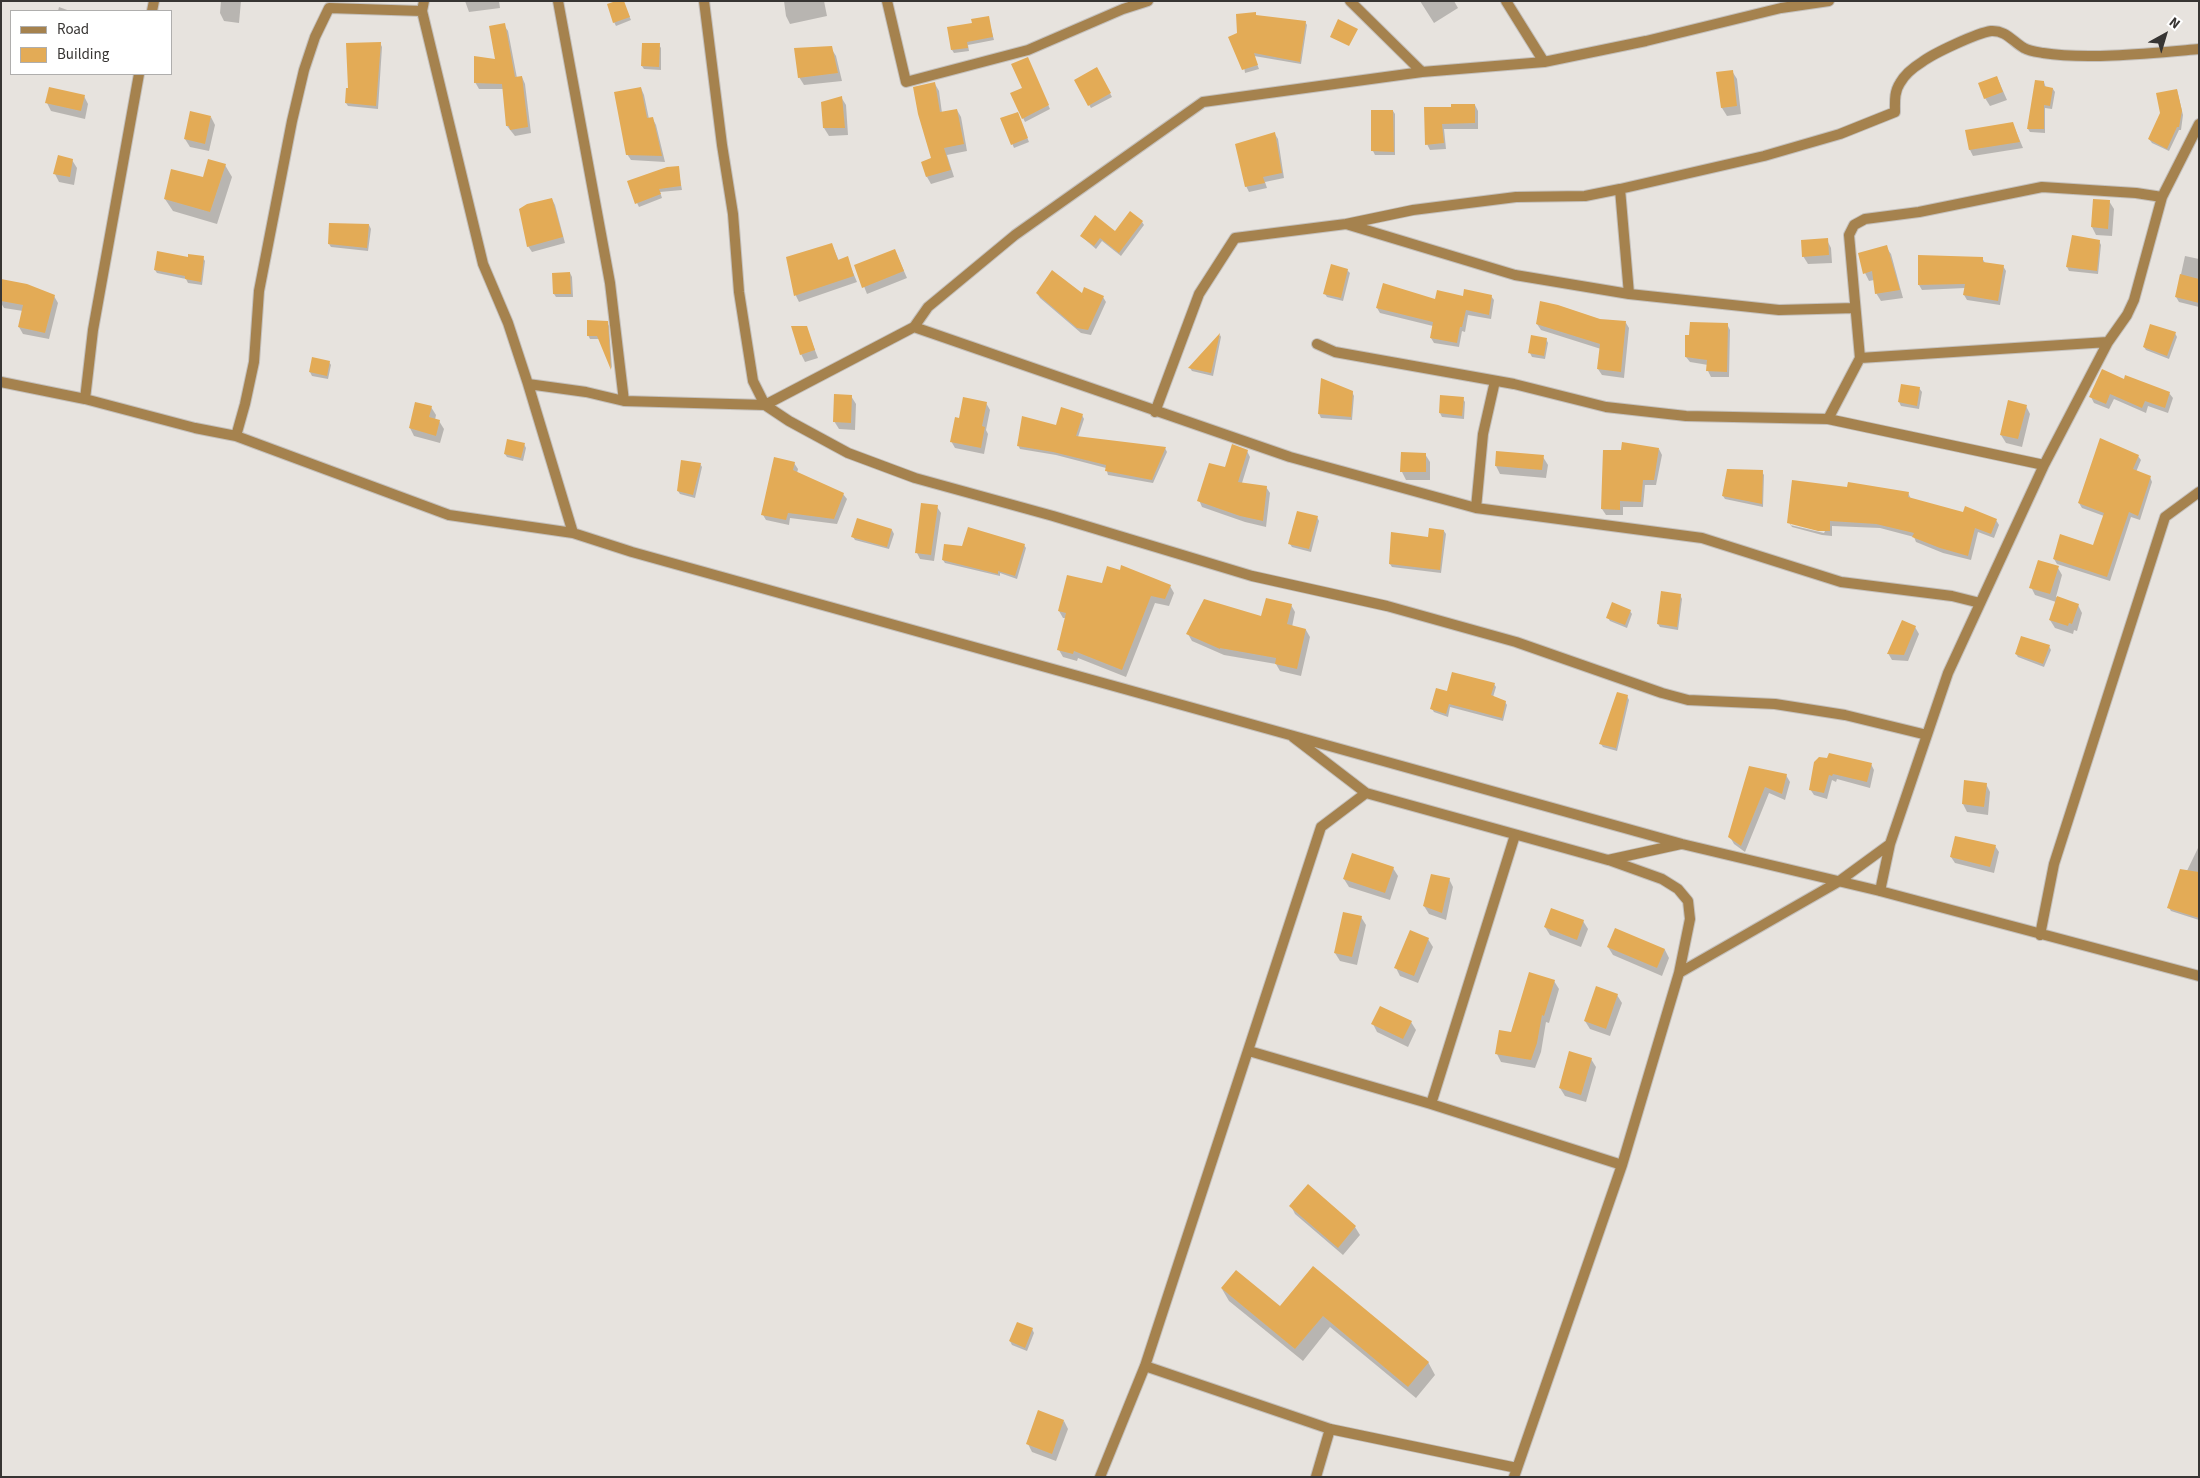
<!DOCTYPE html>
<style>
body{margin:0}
#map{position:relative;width:2200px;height:1478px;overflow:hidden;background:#e7e3de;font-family:"Source Sans 3",sans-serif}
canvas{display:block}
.frame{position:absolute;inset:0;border:2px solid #373533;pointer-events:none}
.legend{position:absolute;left:10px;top:10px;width:162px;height:65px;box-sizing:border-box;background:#fff;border:1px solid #afaead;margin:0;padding:6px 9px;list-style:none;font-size:15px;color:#373533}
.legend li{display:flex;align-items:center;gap:10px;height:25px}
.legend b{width:25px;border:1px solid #afaead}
.north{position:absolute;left:2140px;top:10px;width:50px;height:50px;-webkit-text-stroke:4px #fff;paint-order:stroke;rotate:39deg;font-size:14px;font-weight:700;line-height:20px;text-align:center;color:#373533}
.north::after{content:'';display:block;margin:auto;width:18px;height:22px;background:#373533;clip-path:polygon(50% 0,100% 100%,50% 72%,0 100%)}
</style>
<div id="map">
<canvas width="2200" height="1478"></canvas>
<div class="frame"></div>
<ul class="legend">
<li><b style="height:6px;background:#a5824e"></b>Road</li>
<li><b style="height:14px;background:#e3ab56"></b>Building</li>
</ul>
<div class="north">N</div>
</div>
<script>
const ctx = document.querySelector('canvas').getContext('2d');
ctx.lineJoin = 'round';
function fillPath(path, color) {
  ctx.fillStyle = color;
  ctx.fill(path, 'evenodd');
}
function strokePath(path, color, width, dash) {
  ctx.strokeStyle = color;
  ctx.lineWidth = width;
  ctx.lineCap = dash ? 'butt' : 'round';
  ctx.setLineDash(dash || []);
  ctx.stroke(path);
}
const shadow = new Path2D(`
 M221,1H241L239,23L224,21L220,13Z
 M465,1H499L500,8L469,12Z
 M784,1H824L827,16L790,24L786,16Z
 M1420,1H1454L1458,8L1434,23Z
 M624,4L631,20L616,26L614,22Z
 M59,7L70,11H58Z
 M1255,14L1257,16L1305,22L1307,25L1301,64L1254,56L1259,69L1245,73L1239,34Z
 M988,17L994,40L968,45L969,51L954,53L952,50L973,24Z
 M504,25L508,31L517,78L522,77L525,84L531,133L515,136L507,126L504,89H479L475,82L497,61Z
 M380,43L382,47L378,109L348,106L346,103L349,89Z
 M659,45L661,48V70L644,69L642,66Z
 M831,48L836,56L842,81L804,85L799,77Z
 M1029,62L1050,109L1025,122L1023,118V89Z
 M1096,68L1112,97L1091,108L1075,81Z
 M1732,71L1737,79L1741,114L1727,116L1722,108L1717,73Z
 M1997,77L2007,100L1990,106L1985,98Z
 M2044,82L2046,88L2053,89L2055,92L2052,109L2045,108V133L2030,132L2028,129Z
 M935,84L939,91L942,113L957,110L961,117L967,151L947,155L954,177L931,184L927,177L932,159Z
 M641,88L644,95L649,119H653L656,125L665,162L631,160L627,154Z
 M2177,90L2183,115L2181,130H2179L2169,151L2152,143L2149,139Z
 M84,96L88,104L85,119L51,111L47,103Z
 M841,97L846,105L848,135L829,136L824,128Z
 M1475,105L1478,111V129H1444L1446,149L1430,150L1427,144L1452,108Z
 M1393,111L1395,114V155H1375L1373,151Z
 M211,117L215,125L209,151L190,147L185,139Z
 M1019,117L1029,142L1014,148L1002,119Z
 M2013,124L2023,148L1973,156L1970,150L1966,131Z
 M1275,134L1278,139L1284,178L1265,182L1267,188L1249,192L1246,186Z
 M72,160L77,168L74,185L59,182L55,174Z
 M225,165L232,177L217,224L173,211L165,199L204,179Z
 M678,168L682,190L660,192L662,198L639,207L637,203Z
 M552,199L555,205L565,243L532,252L528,246Z
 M2109,201L2114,209L2112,236L2096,235L2092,227Z
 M1142,222L1144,225L1121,256L1102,241L1096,249L1081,236L1115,232Z
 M369,225L371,229L368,251L331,247L329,244Z
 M2073,237L2099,241L2101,245L2098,274L2069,271L2067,267Z
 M1827,240L1831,248L1832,263L1808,264L1803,256Z
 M832,245L839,261L847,258L857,282L799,302L796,296L788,258Z
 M1886,247L1891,254L1903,298L1881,301L1876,293L1874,280L1869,281L1865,273Z
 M895,250L907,278L867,294L856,266Z
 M2185,256L2199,259V307L2179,302L2176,297Z
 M203,258L205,261L202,285L188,283L186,279L157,273L155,270L189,259Z
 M1982,258L1985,263L2003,266L2006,271L2000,305L1967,300L1964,295L1965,288L1922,290L1919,285Z
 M1347,270L1350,273L1343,301L1327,297L1325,294Z
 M570,273L572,277L573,297H556L554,294Z
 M1,292L54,296L58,303L49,339L23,334L19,327L23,311L4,308L1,303Z
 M1037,293L1103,297L1106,302L1091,335L1081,333L1040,298Z
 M1491,296L1494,300L1491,319L1468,315L1465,332L1462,331L1459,347L1434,343L1431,338L1433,326L1380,313L1377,308L1464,297Z
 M1599,320L1626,323L1629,328L1624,378L1602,375L1598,369L1601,349L1541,330L1537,324Z
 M607,322L609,326L612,369L599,339H590L588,335Z
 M1727,324L1730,330L1729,377H1711L1708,371V365L1690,362L1686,357Z
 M806,327L818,358L805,362L801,354Z
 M2175,333L2177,337L2169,359L2146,350L2144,347Z
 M1220,335L1221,337L1213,376L1192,371L1190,368Z
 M1546,339L1548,343L1545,359L1532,357L1530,353Z
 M329,362L331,365L328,379L312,376L310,372Z
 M1322,380L1352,392L1354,396L1352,420L1321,418L1319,414Z
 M2125,381L2169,393L2173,398L2168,413L2148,406L2146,413L2114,399L2109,409L2094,403L2091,397Z
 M1919,388L1922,392L1919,409L1901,406L1899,402Z
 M851,396L856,404L855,430L839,429L834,421Z
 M1441,396L1463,399L1465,402L1464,419L1442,417L1440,413Z
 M986,403L990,410L986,430L988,434L984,454L955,448L951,441L960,419Z
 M2026,406L2030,414L2022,447L2006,443L2001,435Z
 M431,407L436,415L435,420L439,421L444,429L440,443L414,436L410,428Z
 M1082,415L1084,419L1078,437L1165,448L1167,452L1153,483L1108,475L1106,468L1056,455L1020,449L1018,445Z
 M2101,440L2138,456L2141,460L2136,472L2150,477L2152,482L2140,520L2131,517L2110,581L2057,564L2054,559L2094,546L2104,516L2082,508L2079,503Z
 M524,444L526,448L523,461L507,457L505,454Z
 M1659,449L1662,455L1656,485H1645L1643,507H1623V515H1606L1602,509Z
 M1247,451L1250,457L1242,483L1266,487L1270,493L1266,527L1245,522L1202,507L1199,500L1226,469Z
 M1425,454L1430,462V480H1406L1402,472Z
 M1543,457L1548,465L1546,478L1500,474L1496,466Z
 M794,463L798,469L797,473L843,494L847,499L837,524L790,518L789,525L766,520L763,515Z
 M700,464L702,467L695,498L680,494L678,491Z
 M1762,472L1764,475L1763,507L1725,499L1723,496Z
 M1793,481L1848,488L1849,484L1908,493L1911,499L1964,514L1966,508L1996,520L1999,525L1994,538L1978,532L1971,560L1943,553L1916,542L1914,537L1880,528L1832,526V536L1822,535L1792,527L1789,522ZM1790,522L1825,531L1824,533L1790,525Z
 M937,507L941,513L934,561L920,559L917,553Z
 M1317,517L1319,521L1311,552L1292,547L1290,544Z
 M892,530L894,534L889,549L855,540L853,537Z
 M1444,531L1446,534L1441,573L1392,567L1390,564L1429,538Z
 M1024,545L1026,548L1017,579L1000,573V576L945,563L943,560L963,548Z
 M2058,568L2062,575L2056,597L2078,605L2082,613L2077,631L2074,630L2073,634L2055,628L2050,620L2056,602L2035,595L2031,587Z
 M1103,584L1170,586L1174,593L1169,606L1155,603L1126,677L1078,658L1077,661L1063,657L1059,650L1066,618H1063L1059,611Z
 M1680,595L1682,599L1678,630L1660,627L1658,624Z
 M1291,605L1295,612L1292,627L1306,630L1310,637L1301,676L1280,671L1276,664L1224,655L1192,641L1188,634L1262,617Z
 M1630,611L1632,614L1627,628L1610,621L1608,618Z
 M1915,627L1919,634L1908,661L1892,660L1888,653Z
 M2049,646L2051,650L2044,667L2018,657L2016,654Z
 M1494,684L1496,687L1493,697L1505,702L1507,705L1503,721L1450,707L1448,717L1434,712L1432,709L1448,693Z
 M1627,696L1629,700L1617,751L1603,747L1601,744Z
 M1815,762L1871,764L1874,770L1870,788L1837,779L1836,782L1832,780L1827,799L1814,795L1810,789Z
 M1750,767L1786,775L1790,782L1785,800L1769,793L1745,852L1734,844L1730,837Z
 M1986,784L1990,792L1988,815L1967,812L1963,804Z
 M1995,846L1999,852L1994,873L1955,863L1951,857Z
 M2198,848H2199V920L2171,911L2169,908Z
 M1393,868L1398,876L1390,900L1349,887L1344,879Z
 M1449,879L1453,887L1446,920L1429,914L1424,906Z
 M1361,917L1366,925L1357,965L1340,961L1335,953Z
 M1583,921L1588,929L1581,947L1550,935L1545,927Z
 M1428,939L1433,947L1418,983L1400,976L1396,968Z
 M1608,947L1665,950L1669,958L1662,976L1613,955Z
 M1554,981L1559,989L1549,1023L1546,1022L1541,1052L1535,1068L1501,1062L1497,1054Z
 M1617,995L1622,1003L1610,1036L1590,1029L1585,1021Z
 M1411,1022L1416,1030L1408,1047L1377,1032L1373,1024Z
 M1591,1059L1596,1067L1586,1102L1565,1096L1560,1088Z
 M1308,1186L1355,1227L1360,1235L1343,1255L1295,1214L1291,1206Z
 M1313,1267L1428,1362L1435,1375L1416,1398L1330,1327L1303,1361L1229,1301L1222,1289L1280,1308Z
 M1032,1329L1034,1333L1027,1351L1012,1345L1010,1341Z
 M1064,1421L1068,1429L1056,1461L1032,1452L1028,1444Z`);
const building = new Path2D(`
 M616,1H624L630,17L613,23L607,4Z
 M1256,12V15L1306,21L1300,62L1254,53L1258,65L1242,70L1228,37L1237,33L1236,14Z
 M989,16L993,37L967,42L968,48L951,50L947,27L972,23L971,19Z
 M1338,19L1358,29L1349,46L1330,37Z
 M505,23L515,77L522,76L528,127L510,130L509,126H506L502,84L474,83V56L495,59L489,26Z
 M381,42L376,106L345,103L346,88H348L346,43Z
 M642,43H660L659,67L641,66Z
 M832,46L838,73L798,78L794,48Z
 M1028,57L1049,105L1022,119L1010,93L1022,88L1011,64Z
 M1097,67L1111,93L1088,106L1074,80Z
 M1733,70L1737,106L1721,108L1716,72Z
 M1997,76L2003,92L1984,99L1978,83Z
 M2035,80L2044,81V86L2053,88L2050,106L2044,105V129H2027Z
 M935,82L940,112L957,109L964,144L944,148L951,170L926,177L921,162L931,158L918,114L913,87Z
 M49,87L85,95L81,111L45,103Z
 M641,87L647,118L653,117L662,156L626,155L614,92Z
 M2177,89L2182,111L2179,127H2177L2167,149L2148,139L2160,113L2156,93Z
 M842,96L845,128H823L821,102Z
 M1451,104H1475V123L1442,124L1444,143L1425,145L1424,107H1451Z
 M1371,110H1393L1394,152L1371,151Z
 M190,111L211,116L205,144L184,139Z
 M1018,112L1028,138L1011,145L1000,118Z
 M2013,122L2020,142L1969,150L1965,130Z
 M1275,132L1282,173L1263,177L1265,183L1245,187L1235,144Z
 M58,155L73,159L70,177L53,174Z
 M208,159L226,164L210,212L164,199L171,169L203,177Z
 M679,166L681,186L659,189L661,194L635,204L627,181L667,167Z
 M552,198L563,237L527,247L519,209L527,204Z
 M2093,199L2110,200L2108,229L2091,227Z
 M1130,211L1143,221L1119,253L1100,238L1094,246L1080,236L1095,215L1115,231Z
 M329,223L369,224L367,248L328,244Z
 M2072,235L2100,240L2097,271L2066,267Z
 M1828,238L1829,255L1802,257L1801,240Z
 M832,243L838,260L848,256L854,276L794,296L786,257Z
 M1887,245L1900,290L1875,294L1872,271L1863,274L1858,253Z
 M895,249L904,271L862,288L854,265Z
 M157,251L188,257V254L204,256L201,282L185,279V276L154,270Z
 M1918,255L1983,257V262L2004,265L1998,301L1963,295L1965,284L1918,285Z
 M1331,264L1348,269L1341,298L1323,294Z
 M1052,270L1082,293L1084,287L1104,296L1088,330L1077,328L1036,293Z
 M570,272L571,294H553L552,273Z
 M2180,274L2199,279V303L2175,297Z
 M1,279L27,284L55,295L45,333L18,327L23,305L1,301Z
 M1383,283L1435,299L1437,290L1463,296L1464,289L1492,295L1489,315L1466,310L1462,327H1460L1457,343L1430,338L1433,322L1376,308Z
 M1540,301L1558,305L1600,319L1626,321L1621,372L1597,369L1600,344L1536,324Z
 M587,320L608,321L611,370L597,336H587Z
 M1690,322L1728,323L1727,372L1706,371L1707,360L1685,357V335H1689Z
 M2150,324L2176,332L2167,356L2143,347Z
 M791,326H807L815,350L800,355Z
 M1220,333L1211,373L1188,368Z
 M1531,335L1547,338L1544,356L1528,353Z
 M312,357L330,361L327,376L309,372Z
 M2102,369L2124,379L2125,375L2170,392L2165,408L2145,401L2142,408L2110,394L2106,404L2089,397Z
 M1321,378L1353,391L1351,417L1318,414Z
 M1901,384L1920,387L1917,406L1898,402Z
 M834,394L852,395L851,423L833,422Z
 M1440,395L1464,397L1462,416L1439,413Z
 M963,397L987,402L982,426L985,427L981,448L950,442L955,417L959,418Z
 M2008,400L2027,405L2018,439L2000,435Z
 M415,402L432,406L429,417L440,420L436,436L409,428Z
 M1061,407L1083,414L1076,436L1166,447L1152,480L1105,471L1106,465L1053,452L1017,446L1022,416L1056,425Z
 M2100,438L2139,455L2133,469L2151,476L2138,516L2129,512L2107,577L2053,559L2060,534L2093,545L2104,513L2078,503Z
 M507,439L525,443L521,458L504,454Z
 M1622,442L1659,448L1654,480H1643L1641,502L1620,501V510L1601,509L1603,450H1621Z
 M1232,444L1248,450L1238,482L1267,486L1263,521L1240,516L1197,501L1209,463L1225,467Z
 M1496,451L1544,455L1542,470L1495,466Z
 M1401,452L1426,453V472H1400Z
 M774,457L795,462L793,470L844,493L834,519L788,513L786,520L761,515Z
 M681,460L701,463L693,495L677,491Z
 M1727,469L1763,470L1762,504L1722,496Z
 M1792,480L1847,487L1848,482L1909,492L1908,497L1963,512L1965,506L1997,519L1991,534L1975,528L1968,556L1940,548L1912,537L1914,533L1876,524L1830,521V531H1818L1787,523Z
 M921,503L938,505L931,555L915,553Z
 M1297,511L1318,516L1309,549L1288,544Z
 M857,518L892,529L887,547L851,537Z
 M968,527L1025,544L1015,576L998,571V574L942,560L944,544L962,546Z
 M1429,528L1444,530L1440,570L1389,564L1391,532L1428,537Z
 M2038,560L2059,566L2050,594L2029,588Z
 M1121,565L1171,585L1165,599L1151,596L1122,670L1074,651L1073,654L1057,650L1066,613L1058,611L1067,575L1102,583L1107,566L1120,570Z
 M1661,591L1681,594L1677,627L1657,624Z
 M2057,596L2079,604L2072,624L2069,623L2068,626L2049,620Z
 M1266,598L1292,604L1287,624L1306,629L1297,669L1275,664L1276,658L1220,648V649L1186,634L1204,599L1261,616Z
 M1612,602L1631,610L1625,625L1606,618Z
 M1902,620L1916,626L1904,655L1887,654Z
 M2021,636L2050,645L2043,664L2015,654Z
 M1452,672L1495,683L1491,695L1506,701L1502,718L1449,704L1446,714L1430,709L1436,688L1447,691Z
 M1617,692L1628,695L1616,748L1599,744Z
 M1829,753L1872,763L1867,782L1833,774L1832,776L1829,775L1824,793L1809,790L1814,762L1819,757L1827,758Z
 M1749,766L1787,774L1782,794L1765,787L1741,846L1728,837Z
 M1964,780L1987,783L1984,807L1962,804Z
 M1955,836L1996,845L1990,867L1950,857Z
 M1352,853L1394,867L1385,893L1343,879Z
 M2180,869L2199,872V918L2167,908Z
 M1431,874L1450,878L1442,913L1423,906Z
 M1551,908L1584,920L1577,940L1544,927Z
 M1343,912L1362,916L1352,957L1334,953Z
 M1615,928L1665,949L1657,968L1607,947Z
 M1410,930L1429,938L1414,976L1394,968Z
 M1529,972L1555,980L1544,1016L1542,1015L1537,1043L1531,1060L1495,1054L1499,1030L1511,1032Z
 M1596,986L1618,994L1606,1029L1584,1021Z
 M1380,1006L1412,1021L1403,1039L1371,1024Z
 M1569,1051L1592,1058L1581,1095L1559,1088Z
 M1308,1184L1356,1226L1338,1248L1289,1206Z
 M1313,1266L1429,1362L1408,1387L1323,1316L1295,1349L1221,1288L1236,1270L1280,1306Z
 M1017,1322L1033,1328L1025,1348L1009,1341Z
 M1038,1410L1064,1420L1052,1454L1026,1444Z`);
const street = new Path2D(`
 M424,1L422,11L483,264L508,323L528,384L573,533
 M558,1L610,283L624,401
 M704,1L722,145L733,214L739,292L753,381L765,405L789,421L848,453L915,478L1053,516L1252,576L1387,606L1516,642L1662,693L1688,700L1775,704L1845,715L1927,735
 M887,1L906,82L1028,50L1123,9L1148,1
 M1350,1L1422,72
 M1506,1L1544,62
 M152,11L154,1
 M1620,189L1629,294
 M1346,224L1515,275L1629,294L1779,310L1855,308
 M914,327L1290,457L1476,508L1702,538L1841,582L1952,596L1980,603
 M1317,344L1335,352L1514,384L1606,407L1686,416L1828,419L2044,465
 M1860,358L1849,235L1854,225L1865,219L1919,212L2042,187L2136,193L2162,197
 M1,382L85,399L195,428L236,436L449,515L573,533L632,552L1682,844L1880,891L2199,976
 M528,384L586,392L624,401L765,405L914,327L928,307L1015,235L1203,102L1422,72L1544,62L1646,41L1781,8L1829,1
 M85,399L93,330L139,74
 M1155,412L1199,294L1235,238L1346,224L1413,210L1516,197L1585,196L1620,189L1764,156L1840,134L1895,112C1895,102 1894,92 1900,83C1905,74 1914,67 1922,62C1934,53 1977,33 1991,31C2006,30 2013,42 2024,48C2029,51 2037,52 2043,53C2087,60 2153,53 2199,49
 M1828,419L1860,358L2108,342
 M236,436L245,404L254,362L259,291L292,121L304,70L315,37L329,8L422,11
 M1476,508L1483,434L1495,381
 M1293,737L1366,793
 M1880,891L1890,844L1948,673L2044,465L2108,342L2127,315L2134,300L2162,197L2199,124
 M2040,935L2054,864L2165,517L2199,492
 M1679,973L1838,882L1890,844
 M1249,1051L1431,1104L1622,1165
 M1431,1104L1515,835
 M1145,1366L1330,1429L1517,1468
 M1100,1477L1145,1366L1321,827L1366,793L1608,860L1681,844
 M1316,1477L1330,1429
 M1514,1477L1622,1165L1679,973L1690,919L1688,901L1678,889L1662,879L1609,860`);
fillPath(shadow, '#0003');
fillPath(building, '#e3ab56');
strokePath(street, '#c4c0bc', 12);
strokePath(street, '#a5824e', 10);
</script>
